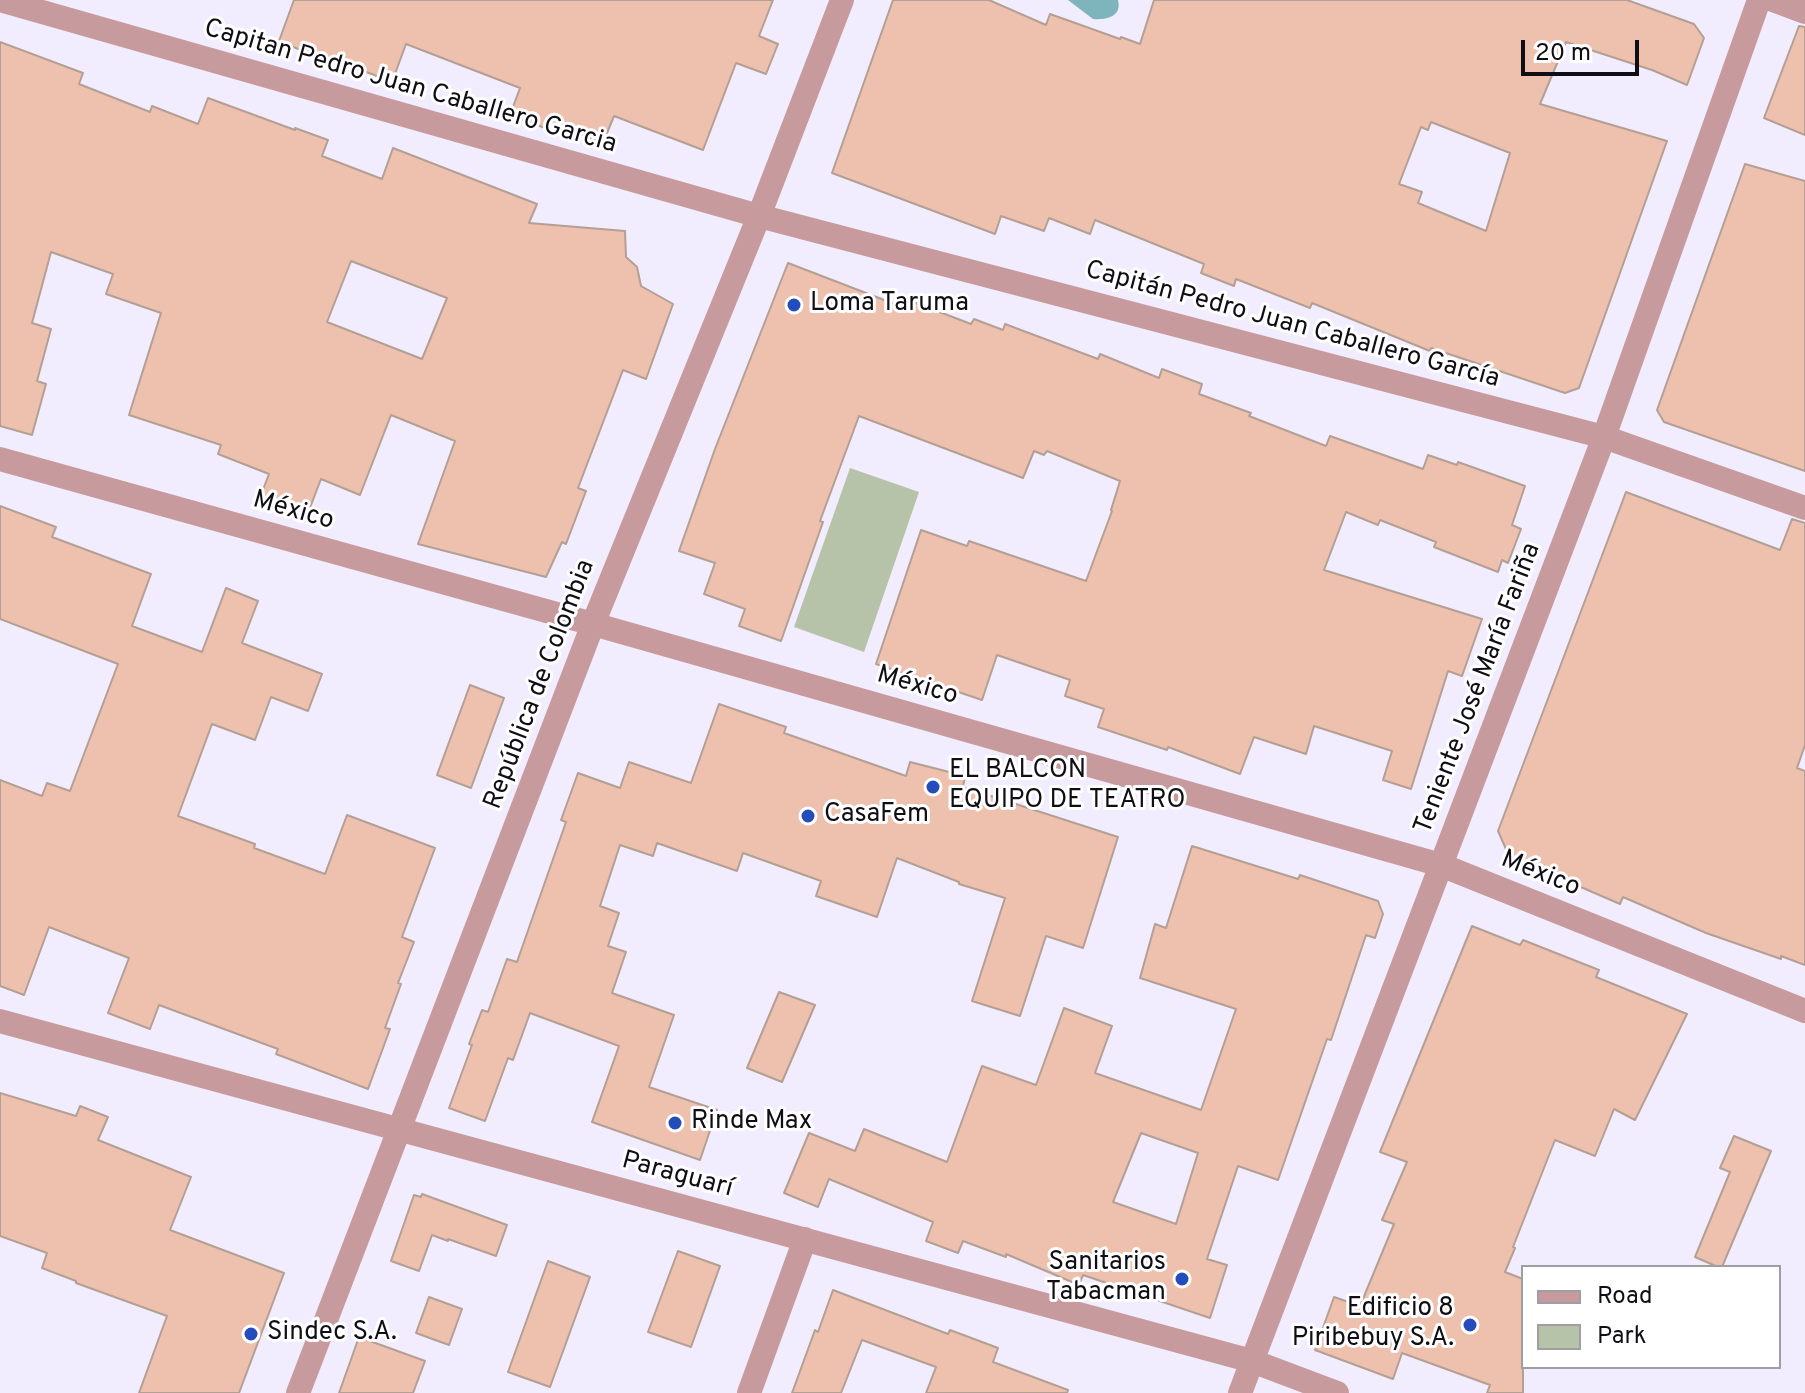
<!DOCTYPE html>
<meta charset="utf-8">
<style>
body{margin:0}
#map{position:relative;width:1805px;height:1393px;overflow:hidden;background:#f2edfe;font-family:Overpass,sans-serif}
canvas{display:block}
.legend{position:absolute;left:1521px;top:1265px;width:260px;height:104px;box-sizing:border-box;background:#fff;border:2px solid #9f9fa1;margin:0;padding:10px 14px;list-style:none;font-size:24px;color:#100e15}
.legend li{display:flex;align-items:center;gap:16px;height:40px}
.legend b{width:40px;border:2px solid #9f9fa1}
.scale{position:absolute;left:1521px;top:40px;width:118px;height:36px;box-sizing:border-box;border:4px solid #100e15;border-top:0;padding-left:10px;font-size:24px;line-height:28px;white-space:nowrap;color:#100e15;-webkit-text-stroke:6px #fff;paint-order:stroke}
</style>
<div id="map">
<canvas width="1805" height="1393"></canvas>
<ul class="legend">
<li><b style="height:10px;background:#c79b9e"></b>Road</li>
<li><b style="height:22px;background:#b6c3a8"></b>Park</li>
</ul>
<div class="scale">20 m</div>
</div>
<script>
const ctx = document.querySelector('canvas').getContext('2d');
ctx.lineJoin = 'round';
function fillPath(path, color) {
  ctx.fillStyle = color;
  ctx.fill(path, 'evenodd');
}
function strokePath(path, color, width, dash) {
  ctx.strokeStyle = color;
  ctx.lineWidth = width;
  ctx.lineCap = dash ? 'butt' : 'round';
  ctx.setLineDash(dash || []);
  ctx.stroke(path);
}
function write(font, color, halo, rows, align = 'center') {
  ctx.font = font + ' Overpass,sans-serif';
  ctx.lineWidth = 6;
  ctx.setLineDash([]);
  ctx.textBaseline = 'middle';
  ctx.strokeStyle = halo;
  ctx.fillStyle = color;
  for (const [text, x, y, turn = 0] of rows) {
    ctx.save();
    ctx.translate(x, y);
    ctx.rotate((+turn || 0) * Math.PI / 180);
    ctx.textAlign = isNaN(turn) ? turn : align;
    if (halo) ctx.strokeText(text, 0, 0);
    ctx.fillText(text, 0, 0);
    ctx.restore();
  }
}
const green = new Path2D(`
 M850,468L919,492L864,652L794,627Z`);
const water = new Path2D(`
 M1068,0H1118C1122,17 1106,20 1093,19Z`);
const building = new Path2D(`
 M294,0H773L759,36L778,44L766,74L736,63L703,150L614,116L603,143L560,126L553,131L510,115L520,88L406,44L392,82L310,50L308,53L279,41Z
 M893,0H989L1046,25L1050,14L1120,39L1121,37L1140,44L1154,0H1627L1694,24L1704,38L1687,85L1652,70L1566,42L1540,104L1667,141L1579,388L1565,393L1431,348L1430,351L1312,303L1310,308L1236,279L1234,286L1201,273L1204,264L1095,220L1090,234L1049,218L1044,231L1001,216L995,234L832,173ZM1431,122L1510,153L1486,231L1418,203L1422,192L1399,184L1421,127L1428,130Z
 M1799,26L1805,27V135L1764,118Z
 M0,42L83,73L79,84L150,112L152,106L198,124L208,98L295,130V128L328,140L322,156L382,179L393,148L537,204L529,223L625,231L626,257L637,267L641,286L673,304L646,379L623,370L578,488L586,491L566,544L562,542L546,577L418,544L455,441L391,415L360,495L321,479L308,513L261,495L269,474L218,454L221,445L129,415L161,313L106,294L113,274L51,252L32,323L51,329L37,381L46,384L32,435L0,426ZM351,261L447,298L422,359L327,322Z
 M1745,164L1805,181V471L1664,422L1657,410Z
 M788,263L905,308L908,300L971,324L974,319L1003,330L1005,324L1098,359L1100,354L1159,378L1162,369L1202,384L1199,394L1251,413L1249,416L1326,446L1330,436L1423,469L1428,455L1457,465L1458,462L1525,486L1512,525L1521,529L1508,563L1502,560L1498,572L1434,547L1436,542L1380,520L1378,525L1346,512L1324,570L1482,619L1462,676L1448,671L1411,789L1383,780L1392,751L1314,726L1306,754L1254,737L1240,774L1168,747L1167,750L1098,727L1104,709L1065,696L1070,680L997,655L982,700L876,664L921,530L967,546L969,541L1086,581L1112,511L1111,510L1120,481L1047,451L1044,455L1034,451L1023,478L859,416L820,521L823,522L781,641L739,626L745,609L704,594L715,563L679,551L715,449Z
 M1626,492L1780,550L1792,519L1805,523V745L1797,768L1805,771V965L1781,956V959L1706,933L1623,897L1620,904L1509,856L1498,831Z
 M0,506L56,527L52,537L151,574L132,626L202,652L226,588L258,601L242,643L322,674L308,711L271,697L255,740L212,724L178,816L255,844L254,848L325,874L347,815L435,848L402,937L414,942L398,983L401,984L385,1028L390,1029L368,1089L276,1054L278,1049L159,1005L150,1029L108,1013L129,958L49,927L24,995L0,986V780L42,796L47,783L70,791L118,664L0,619Z
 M470,685L504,698L471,788L437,775Z
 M719,704L786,727L784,733L906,776L910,762L965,776L963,787L1118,837L1083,948L1046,936L1020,1016L972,1001L1005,898L959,884V882L897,858L877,917L816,896L821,881L743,853L737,871L657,843L653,856L620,845L600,906L619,913L608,946L626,952L612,993L674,1015L649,1087L717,1110L700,1160L592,1122L619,1046L530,1013L513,1060L508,1058L485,1121L449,1108L472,1045L469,1044L482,1010L488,1012L507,959L517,962L566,822L561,820L578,773L620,788L629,762L691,783Z
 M1192,846L1298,879L1300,875L1378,901L1383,914L1375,938L1366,935L1331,1040L1327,1039L1278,1180L1238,1166L1207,1259L1227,1265L1210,1318L1083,1275L1079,1285L1006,1254V1257L963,1241L958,1253L926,1241L933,1222L829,1179L818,1207L784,1193L809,1133L855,1151L864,1129L947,1162L982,1066L1036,1085L1064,1008L1112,1026L1095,1073L1201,1110L1236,1009L1140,978L1155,924L1166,928ZM1141,1133L1198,1153L1176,1224L1113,1202Z
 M1472,926L1520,945L1523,940L1599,970L1596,977L1687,1014L1635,1120L1614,1109L1595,1156L1555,1140L1513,1247L1515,1248L1505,1272L1523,1279V1393H1487L1490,1385L1402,1353L1393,1379L1315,1350L1334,1297L1360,1306L1394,1224L1382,1220L1407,1162L1380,1152Z
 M779,992L815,1005L782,1082L747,1068Z
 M0,1093L76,1116L80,1106L108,1117L98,1140L191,1177L170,1230L284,1273L239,1393H139L167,1316L76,1283V1281L42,1268L47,1253L0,1236Z
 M1734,1136L1771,1151L1722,1267H1718L1695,1257L1730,1172L1720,1168Z
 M422,1194L507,1225L496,1256L448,1239V1241L432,1235L419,1271L391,1261L414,1195L421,1197Z
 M678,1251L720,1266L691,1347L648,1332Z
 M548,1261L590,1277L550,1387L508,1372Z
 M833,1290L948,1334L950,1330L998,1348L993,1362L1068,1390L1067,1393H926L936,1367L862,1340L841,1393H792L815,1330L818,1332Z
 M429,1297L462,1309L449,1345L416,1333Z
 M359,1337L425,1361L413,1393H339Z`);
const minor = new Path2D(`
 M0,0L759,216L1604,437L1805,508
 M1773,0L1805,12
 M0,459L593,624L1441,865L1805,1011
 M0,1021L1252,1361L1337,1393
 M298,1393L593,624L759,216L842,0
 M749,1393L805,1239
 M1240,1393L1604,437L1759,0`);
const markers = [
 [794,305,8,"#254cbb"],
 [933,787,8,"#254cbb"],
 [808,816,8,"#254cbb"],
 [675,1123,8,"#254cbb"],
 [1182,1279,8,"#254cbb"],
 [1470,1325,8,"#254cbb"],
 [251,1334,8,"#254cbb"]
];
const streetNames = [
 ["Capitan Pedro Juan Caballero Garcia",410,88,16],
 ["Capitán Pedro Juan Caballero García",1292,326,15],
 ["México",293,512,16],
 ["República de Colombia",541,685,-69],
 ["México",917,687,16],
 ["Teniente José María Fariña",1479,689,-69],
 ["México",1540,875,22],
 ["Paraguarí",677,1176,15]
];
const poiNames = [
 ["Loma Taruma",810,305],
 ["EL BALCON",949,772],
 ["EQUIPO DE TEATRO",949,802],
 ["CasaFem",824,816],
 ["Rinde Max",691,1123],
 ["Sanitarios",1166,1264,"right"],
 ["Tabacman",1166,1294,"right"],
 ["Edificio 8",1454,1310,"right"],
 ["Piribebuy S.A.",1454,1340,"right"],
 ["Sindec S.A.",267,1334]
];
fillPath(green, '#b6c3a8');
fillPath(water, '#7eb5bc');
fillPath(building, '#eec1ae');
strokePath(building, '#b49f95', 2);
strokePath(minor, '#c79b9e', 24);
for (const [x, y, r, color] of markers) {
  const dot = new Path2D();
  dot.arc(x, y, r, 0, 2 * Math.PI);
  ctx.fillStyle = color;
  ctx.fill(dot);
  strokePath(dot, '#fff', 3);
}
write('26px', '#100e15', '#fff', streetNames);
write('26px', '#100e15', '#fff', poiNames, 'left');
</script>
